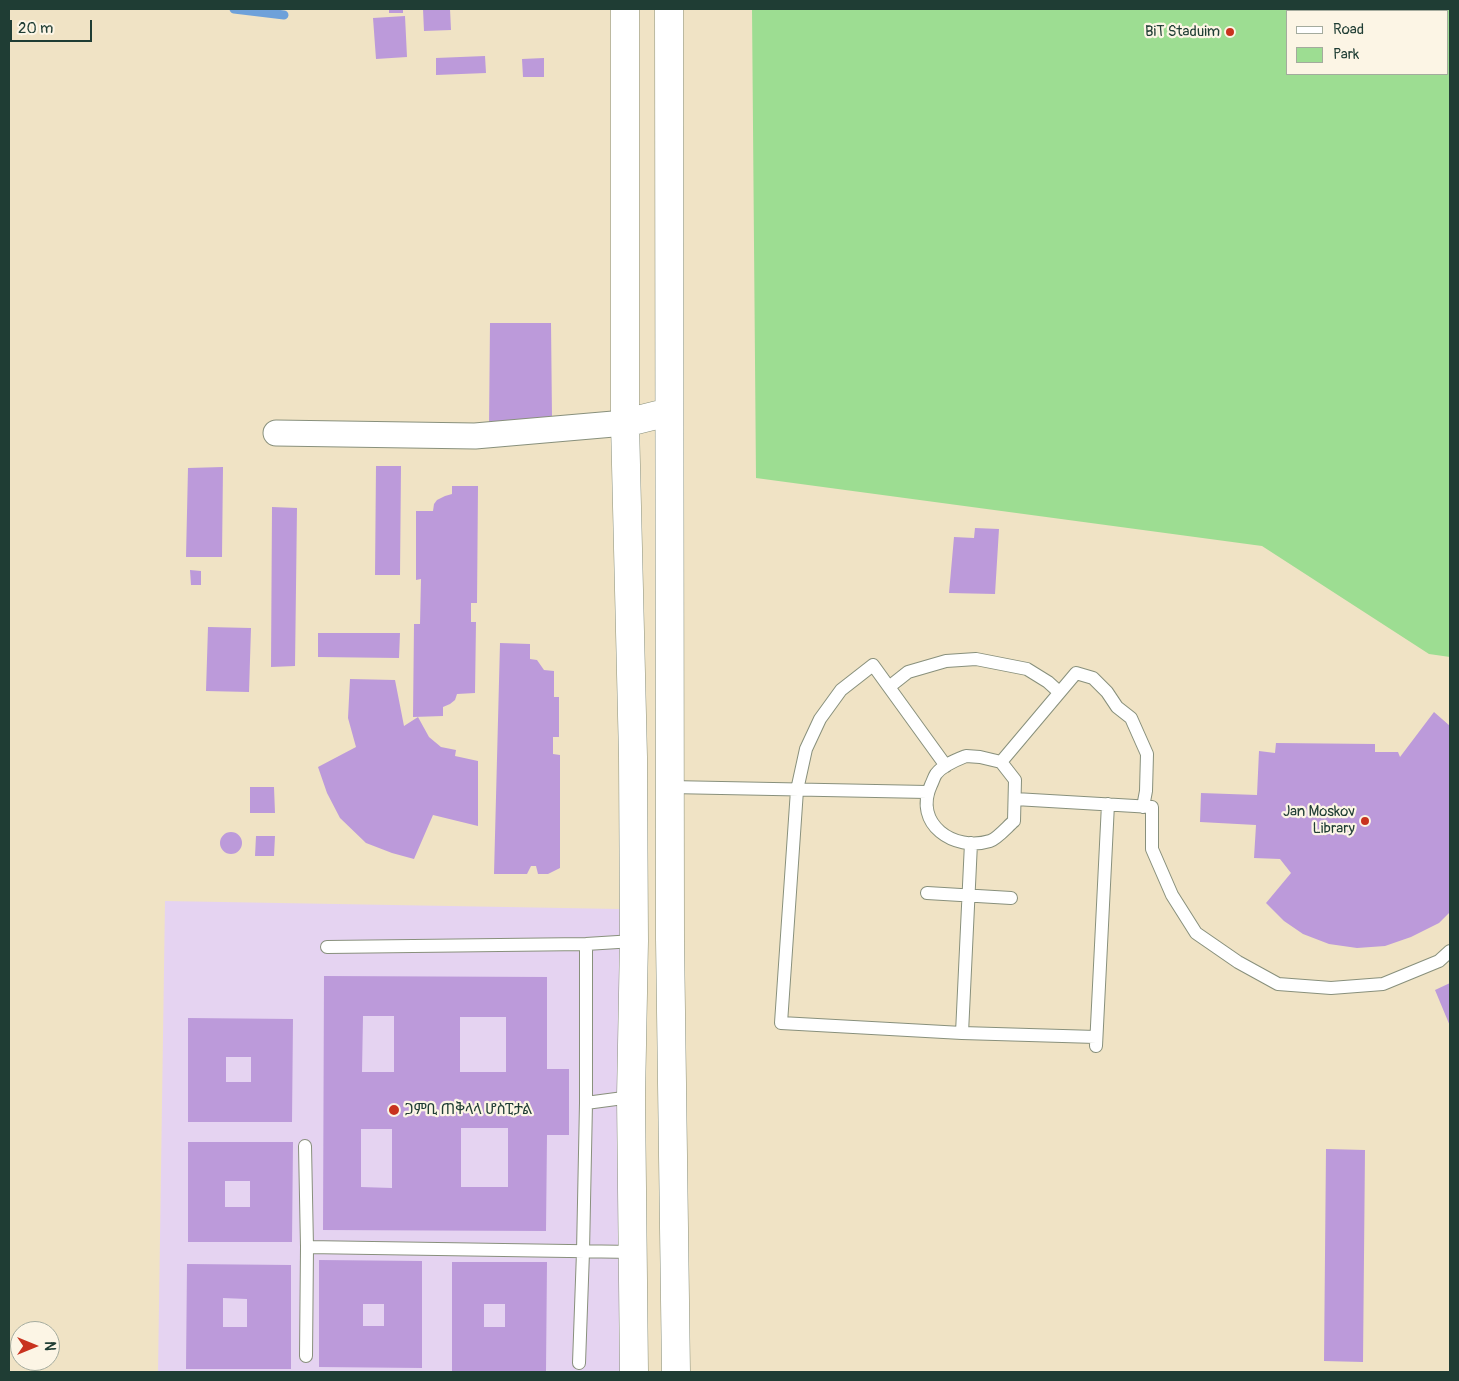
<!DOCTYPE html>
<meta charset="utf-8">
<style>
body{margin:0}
#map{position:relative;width:1459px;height:1381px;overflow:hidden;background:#f0e3c5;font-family:Pangolin,sans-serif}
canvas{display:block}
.frame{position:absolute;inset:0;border:10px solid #1f3d34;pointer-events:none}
.legend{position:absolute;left:1286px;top:10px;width:162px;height:65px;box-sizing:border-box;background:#fcf5e5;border:1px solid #a4ab9e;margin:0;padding:6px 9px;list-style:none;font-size:15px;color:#1f3d34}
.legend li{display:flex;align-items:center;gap:10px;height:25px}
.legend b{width:25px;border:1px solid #a4ab9e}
.north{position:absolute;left:10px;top:1321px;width:50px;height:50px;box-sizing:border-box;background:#fcf5e5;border:1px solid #a4ab9e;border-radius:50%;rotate:90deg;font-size:14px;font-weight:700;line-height:20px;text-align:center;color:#1f3d34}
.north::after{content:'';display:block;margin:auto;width:18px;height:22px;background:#c8321e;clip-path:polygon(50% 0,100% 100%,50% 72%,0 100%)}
.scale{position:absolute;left:10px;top:20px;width:82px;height:22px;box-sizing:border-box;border:2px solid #1f3d34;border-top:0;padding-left:6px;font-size:15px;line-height:18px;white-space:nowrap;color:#1f3d34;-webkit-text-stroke:4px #fcf5e5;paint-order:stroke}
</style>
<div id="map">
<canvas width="1459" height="1381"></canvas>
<div class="frame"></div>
<ul class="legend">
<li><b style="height:6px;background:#fff"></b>Road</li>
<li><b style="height:14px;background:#9ddd92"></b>Park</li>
</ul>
<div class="north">N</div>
<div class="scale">20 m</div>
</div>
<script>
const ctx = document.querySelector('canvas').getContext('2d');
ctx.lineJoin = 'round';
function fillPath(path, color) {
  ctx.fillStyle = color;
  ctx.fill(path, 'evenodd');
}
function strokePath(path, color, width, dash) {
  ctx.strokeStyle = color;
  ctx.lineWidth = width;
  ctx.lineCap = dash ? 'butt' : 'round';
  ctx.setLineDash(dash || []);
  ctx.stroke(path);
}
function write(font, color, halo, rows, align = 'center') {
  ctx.font = font + ' Pangolin,"Noto Sans Ethiopic",sans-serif';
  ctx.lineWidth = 4.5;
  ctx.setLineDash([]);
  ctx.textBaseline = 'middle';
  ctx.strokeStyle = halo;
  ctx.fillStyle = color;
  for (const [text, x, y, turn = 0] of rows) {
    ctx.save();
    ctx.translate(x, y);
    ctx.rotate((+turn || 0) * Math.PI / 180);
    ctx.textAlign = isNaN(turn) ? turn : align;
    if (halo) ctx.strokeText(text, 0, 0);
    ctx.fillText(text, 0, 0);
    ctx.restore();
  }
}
const built = new Path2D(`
 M165,901L620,909L630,928L624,1372H158Z`);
const green = new Path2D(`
 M752,9H1450V657L1429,654L1262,546L756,478ZM1288,11H1448V74H1288Z`);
const stream = new Path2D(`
 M234,9L284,15`);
const building = new Path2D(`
 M389,9H403V13H389Z
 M423,9H450L451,30L424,31Z
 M405,16L407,57L376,59L373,18Z
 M485,56L486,73L436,75V58Z
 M544,58V77H523L522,59Z
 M490,323H551L552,418L489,428Z
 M376,466H401L400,575H375Z
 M223,467L222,557H186L188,468Z
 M452,486H478L477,603H471V622H476L475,693L457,694L455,700L450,704L443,707V716L413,717L414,624H420L421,579L416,580V511H433L434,504L437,500L445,496L452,494Z
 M272,507L297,508L295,666L271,667Z
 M975,528L999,529L995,594L949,593L954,537L974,538Z
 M190,570L201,571V585H191Z
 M208,627L251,628L249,692L206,691Z
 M318,633H400L399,658L318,657Z
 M500,643L530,644V659L537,660L544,670L554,671V697H559V737H553V754L560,755V868L548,874H538L536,866H531L527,874H494Z
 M350,679L395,680L404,726L418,717L429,737L441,747L456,750L455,756L478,761V826L433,815L414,859L392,853L366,843L340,818L327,793L318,767L356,747L348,718Z
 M1434,712L1450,726V912L1439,923L1411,937L1385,946L1357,948L1329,944L1303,934L1284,921L1266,903L1291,873L1280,859L1254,858L1256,825L1200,822L1201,793L1257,795L1259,751L1275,753L1276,743L1375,744V752H1398L1400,757Z
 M250,787H274L275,813H250Z
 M220 843a11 11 0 1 1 22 0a11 11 0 1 1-22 0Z
 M256,836H275L274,856H255Z
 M324,976L547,977V1069H569V1135H547L546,1231L323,1230ZM363,1016H394V1072H362ZM460,1017H506V1072H460ZM461,1128H508V1187H461ZM361,1129H392V1188L361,1187Z
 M1450,983V1026L1435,990Z
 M188,1018L293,1019L292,1122H188ZM226,1057H251V1082H226Z
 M188,1142H293L292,1242H188ZM225,1181H250V1207H225Z
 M1326,1149L1365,1150L1363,1362L1324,1361Z
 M319,1260L422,1261V1368L319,1367ZM363,1304H384V1326H363Z
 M452,1262H547L546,1371H452ZM484,1304H505V1327H484Z
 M187,1264L291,1265V1369H186ZM223,1298L247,1299V1327H223Z`);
const service = new Path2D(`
 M889,687L908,672L946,661L976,659L1027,669L1048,682L1059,692
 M966,756L980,757L1001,762L1015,780L1014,821C1008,826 997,839 990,841C954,852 913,824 931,785C933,781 934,777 936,774C943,765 956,760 966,756Z
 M1001,762L1076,673L1093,678L1107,692L1117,707L1131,718L1147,754L1146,791L1143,807
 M946,766L873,665L841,690L820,719L806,749L797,790L781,1023L962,1033L1096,1037
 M670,787L927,792
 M1015,799L1152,807V849L1172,895L1196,933L1238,962L1278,984L1331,988L1383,984L1439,961L1450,951
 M927,893L1011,898
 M327,947L586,944L634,941
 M962,1033L971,843
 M1096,1046L1108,804
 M586,1103L631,1097
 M305,1146L307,1247L306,1356
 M307,1247L634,1252
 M579,1363L583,1252L586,1103V944`);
const minor = new Path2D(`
 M276,433L475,436L625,423`);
const tertiary = new Path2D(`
 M625,9V423L633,757L634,941L631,1097L634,1372
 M669,9L670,939L676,1372
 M625,423L669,412`);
const markers = [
 [1230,32,5,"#c8321e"],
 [1365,821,5,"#c8321e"],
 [394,1110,6,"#c8321e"]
];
const poiNames = [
 ["BiT Staduim",1220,32],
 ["Jan Moskov",1355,812],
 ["Library",1355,829],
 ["ጋምቢ ጠቅላላ ሆስፒታል",405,1110,"left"]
];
fillPath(built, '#e5d3f1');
fillPath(green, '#9ddd92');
strokePath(stream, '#6ea1da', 9);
fillPath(building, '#bc9ada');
strokePath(service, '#88907c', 14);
strokePath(minor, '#88907c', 27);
strokePath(tertiary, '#88907c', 29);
strokePath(service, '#fff', 12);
strokePath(minor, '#fff', 25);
strokePath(tertiary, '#fff', 28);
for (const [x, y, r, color] of markers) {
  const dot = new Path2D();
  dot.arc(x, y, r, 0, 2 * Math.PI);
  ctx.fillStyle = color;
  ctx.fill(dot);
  strokePath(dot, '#fcf5e5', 2);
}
write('15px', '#1f3d34', '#fcf5e5', poiNames, 'right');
</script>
